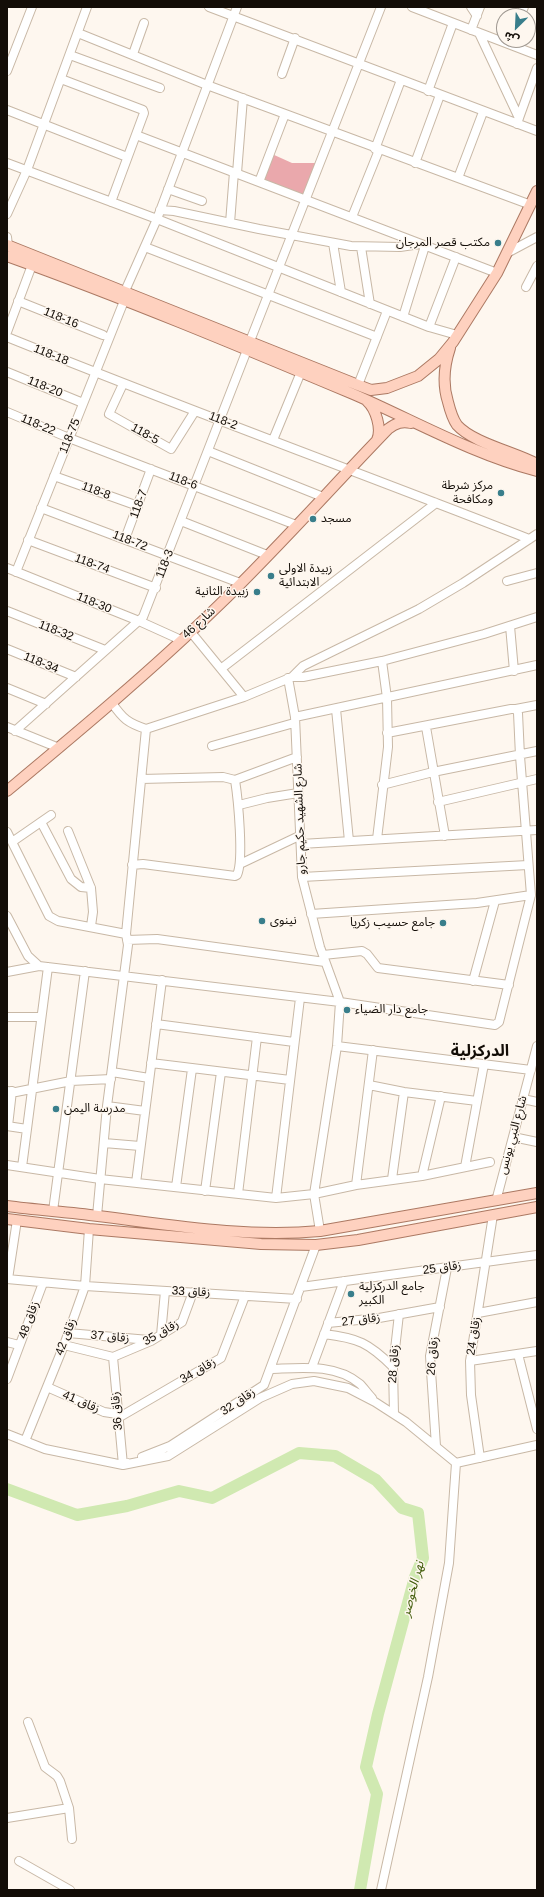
<!DOCTYPE html>
<meta charset="utf-8">
<style>
body{margin:0}
#map{position:relative;width:544px;height:1897px;overflow:hidden;background:#fef7ef;font-family:Helvetica,"Noto Sans Arabic",sans-serif}
canvas{display:block}
.frame{position:absolute;inset:0;border:8px solid #130d07;pointer-events:none}
.north{position:absolute;left:496px;top:8px;width:40px;height:40px;box-sizing:border-box;background:#fef7ef;border:1px solid #a09992;border-radius:50%;rotate:204deg;font-size:11px;font-weight:700;line-height:16px;text-align:center;color:#130d07}
.north::after{content:'';display:block;margin:auto;width:14px;height:18px;background:#397e8b;clip-path:polygon(50% 0,100% 100%,50% 72%,0 100%)}
</style>
<div id="map">
<canvas width="544" height="1897"></canvas>
<div class="frame"></div>
<div class="north">ش</div>
</div>
<script>
const ctx = document.querySelector('canvas').getContext('2d');
ctx.lineJoin = 'round';
function fillPath(path, color) {
  ctx.fillStyle = color;
  ctx.fill(path, 'evenodd');
}
function strokePath(path, color, width, dash) {
  ctx.strokeStyle = color;
  ctx.lineWidth = width;
  ctx.lineCap = dash ? 'butt' : 'round';
  ctx.setLineDash(dash || []);
  ctx.stroke(path);
}
function write(font, color, halo, rows, align = 'center') {
  ctx.font = font + ' Helvetica,"Noto Sans Arabic",sans-serif';
  ctx.lineWidth = 3;
  ctx.setLineDash([]);
  ctx.textBaseline = 'middle';
  ctx.strokeStyle = halo;
  ctx.fillStyle = color;
  for (const [text, x, y, turn = 0] of rows) {
    ctx.save();
    ctx.translate(x, y);
    ctx.rotate((+turn || 0) * Math.PI / 180);
    ctx.textAlign = isNaN(turn) ? turn : align;
    if (halo) ctx.strokeText(text, 0, 0);
    ctx.fillText(text, 0, 0);
    ctx.restore();
  }
}
const forest = new Path2D(`
 M272,154L292,163H316L305,197L263,181Z`);
const river = new Path2D(`
 M7,1489L77,1515L127,1506L179,1491L212,1498L299,1453L335,1456L376,1480L402,1508L418,1513L423,1558L415,1577L378,1714L366,1767L377,1794L360,1890`);
const minor = new Path2D(`
 M209,7L537,131
 M412,7L537,55
 M471,7L477,16
 M520,16L524,7
 M471,30L480,7
 M78,33L207,85L531,205
 M479,33L519,118L517,124
 M133,54L144,23
 M70,55L160,88
 M7,71L32,7
 M282,74L295,38
 M61,79L143,110L144,113L111,202
 M428,91L453,23
 M7,110L127,157
 M519,118L537,68
 M136,135L497,273
 M375,149L401,80
 M7,163L157,219L429,327L457,335
 M415,163L440,95
 M237,173L243,98
 M458,178L483,112
 M259,182L285,114
 M168,189L202,201
 M160,210L174,211L259,229L351,246L400,247L420,244
 M7,214L27,170L87,7
 M352,217L379,150
 M230,223L234,172
 M7,237L8,245
 M333,243L341,292
 M145,247L377,337
 M361,247L370,304
 M507,253L537,237
 M526,287L537,266
 M125,291L157,219L237,7
 M18,301L103,335
 M403,317L425,246
 M429,327L456,257
 M7,332L32,265
 M7,337C180,407 355,471 529,539
 M250,341L381,7
 M7,372L83,403
 M123,384L109,414L171,449L195,411
 M358,385L387,311
 M7,412L69,438L296,525
 M273,440L301,372
 M208,451L323,497
 M54,476L138,506
 M41,508L240,583
 M181,521L267,555
 M125,539L151,469
 M28,540L156,588
 M7,568L139,621L181,640
 M16,572L124,301
 M507,581L537,573
 M7,611L105,650
 M510,626L514,671
 M190,631L244,697
 M7,649L76,677
 M222,668L436,503
 M292,677H303L382,661L484,634L537,617
 M288,678L295,717L302,877L320,947L340,1002L337,1046L314,1194L320,1231
 M7,688L46,704
 M112,703C123,719 128,723 146,729L244,697L292,677L303,666L419,609L463,583L537,534
 M336,709L349,841
 M516,709L537,705
 M295,717L537,665
 M7,727L59,748
 M426,727L445,836
 M15,731L143,617L247,350
 M212,746L294,723
 M141,779L223,777L235,780L297,757
 M382,785L433,772L537,751
 M438,802L537,779
 M239,805L267,798L298,793
 M41,822L71,879L81,887L91,888
 M68,831L91,888L93,912L91,926
 M7,832L49,916L58,921L126,934
 M377,839L388,747L387,698L382,661
 M12,842L51,815
 M301,844L537,830
 M240,864L299,836
 M132,865L143,864L235,876L237,875C244,860 238,799 235,780
 M302,877L528,865
 M311,914L477,903L531,895
 M7,916L28,956L39,966
 M127,940L157,939L325,962
 M323,955L362,951L367,954L378,968L509,985
 M7,972L39,966L340,1002L495,1025L499,1022L531,895L520,756L518,713L516,709H511L387,733
 M473,981L495,901
 M7,1017H41
 M156,1024L294,1042
 M337,1046L531,1070
 M151,1063L290,1080
 M112,1072L149,1078
 M369,1085L404,1092L477,1101
 M7,1091L16,1092L71,1081L111,1079
 M523,1099L537,1102
 M107,1106L145,1111
 M7,1126L27,1129L22,1167
 M8,1126L12,1091
 M27,1129L48,967
 M513,1137L537,1142
 M104,1143L140,1146
 M7,1165L100,1179L276,1198L314,1194L356,1185L422,1176L490,1162
 M465,1167L484,1064
 M422,1176L441,1096
 M392,1179L404,1092
 M136,1183L162,980
 M356,1185L373,1050
 M176,1187L192,1069
 M205,1191L221,1072
 M238,1194L257,1037
 M276,1198L300,998
 M496,1201L537,1046
 M53,1211L85,971
 M97,1216L107,1106L128,945L126,934L146,729
 M7,1279L85,1286L297,1299
 M8,1279L17,1220
 M301,1287L537,1255
 M478,1313L537,1302
 M328,1323L379,1318L440,1307
 M68,1333L149,1340
 M324,1334C358,1338 369,1343 393,1367
 M161,1335L165,1291
 M7,1342L19,1345
 M64,1345L113,1357
 M518,1354L537,1429
 M113,1357L123,1465L127,1463
 M113,1357L151,1341L182,1322L193,1292
 M470,1361L537,1351
 M312,1367L344,1281
 M270,1369C300,1368 335,1363 360,1384C364,1388 368,1394 372,1398
 M7,1379L43,1283
 M47,1387L104,1412L117,1414
 M394,1414L393,1367L399,1314
 M118,1418L221,1358L245,1296
 M7,1434L45,1449L123,1465L168,1456L260,1398L292,1384L314,1381L348,1388L375,1402L406,1422L456,1463
 M25,1441L64,1345L85,1286L89,1229
 M436,1446L430,1356L447,1268
 M142,1457L170,1446L264,1385L316,1245
 M480,1458L471,1395L470,1361L493,1215
 M456,1463L537,1445
 M28,1722L45,1767L57,1776L60,1781L69,1808L72,1839
 M7,1818L69,1808
 M19,1861L70,1890
 M381,1890L428,1677L449,1563L456,1463`);
const major = new Path2D(`
 M7,245L358,385L371,390L387,388L418,376L439,359L453,342L497,273L537,191
 M7,256C124,298 239,346 353,394C413,420 472,454 537,471
 M450,348C444,366 442,383 448,402C450,410 452,418 457,425C473,443 515,452 537,464
 M367,401C376,409 382,429 377,440
 M7,791C79,731 151,671 218,606C277,549 331,488 388,429C396,423 402,421 411,423
 M7,1206C37,1210 68,1212 98,1216C171,1225 246,1238 320,1231L537,1193
 M7,1219L89,1229L261,1244L316,1245L358,1240L537,1207`);
const markers = [
 [498,243,4,"#397e8b"],
 [501,493,4,"#397e8b"],
 [313,519,4,"#397e8b"],
 [271,576,4,"#397e8b"],
 [257,592,4,"#397e8b"],
 [262,921,4,"#397e8b"],
 [443,923,4,"#397e8b"],
 [347,1010,4,"#397e8b"],
 [56,1109,4,"#397e8b"],
 [351,1294,4,"#397e8b"]
];
const poiNames = [
 ["مكتب قصر المرجان",490,243,"right"],
 ["مركز شرطة",493,486,"right"],
 ["ومكافحة",493,500,"right"],
 ["مسجد",321,519],
 ["زبيدة الاولى",279,569],
 ["الابتدائية",279,583],
 ["زبيدة الثانية",249,592,"right"],
 ["نينوى",270,921],
 ["جامع حسيب زكريا",435,923,"right"],
 ["جامع دار الضياء",355,1010],
 ["مدرسة اليمن",64,1109],
 ["جامع الدركزلية",359,1287],
 ["الكبير",359,1301]
];
const streetNames = [
 ["118-16",61,318,22],
 ["118-18",51,355,22],
 ["118-20",45,387,22],
 ["118-2",223,421,21],
 ["118-22",38,425,23],
 ["118-5",145,434,29],
 ["118-75",70,436,-68],
 ["118-6",183,481,21],
 ["118-8",96,491,20],
 ["118-7",139,504,-70],
 ["118-72",130,541,21],
 ["118-74",92,564,20],
 ["118-3",165,564,-69],
 ["118-30",94,603,22],
 ["شارع 46",199,623,-43],
 ["118-32",56,631,21],
 ["118-34",41,663,22],
 ["شارع الشهيد حكيم جارو",300,819,-92],
 ["شارع النبي يونس",513,1135,-75],
 ["زقاق 25",442,1268,-8],
 ["زقاق 33",191,1292,3],
 ["زقاق 48",29,1320,-70],
 ["زقاق 27",361,1320,-7],
 ["زقاق 35",161,1333,-30],
 ["زقاق 24",474,1336,-81],
 ["زقاق 42",66,1337,-69],
 ["زقاق 37",110,1337,5],
 ["زقاق 26",433,1356,-85],
 ["زقاق 28",394,1364,-86],
 ["زقاق 34",198,1371,-30],
 ["زقاق 41",81,1402,23],
 ["زقاق 32",238,1402,-34],
 ["زقاق 36",117,1411,-95]
];
const waterNames = [
 ["نهر الخوصر",413,1589,-75]
];
const districtNames = [
 ["الدركزلية",480,1052]
];
fillPath(forest, '#eaa8ac');
strokePath(river, '#d0e9b1', 12);
strokePath(minor, '#c8b8a6', 10);
strokePath(major, '#ac7963', 12);
strokePath(minor, '#fff', 8);
strokePath(major, '#fed1bf', 10);
for (const [x, y, r, color] of markers) {
  const dot = new Path2D();
  dot.arc(x, y, r, 0, 2 * Math.PI);
  ctx.fillStyle = color;
  ctx.fill(dot);
  strokePath(dot, '#fef7ef', 1.5);
}
write('12px', '#130d07', '#fef7ef', poiNames, 'left');
write('12px', '#130d07', '#fef7ef', streetNames);
write('italic 13px', '#425d0b', '#fef7ef', waterNames);
write('bold 16px', '#130d07', '#fef7ef', districtNames);
</script>
